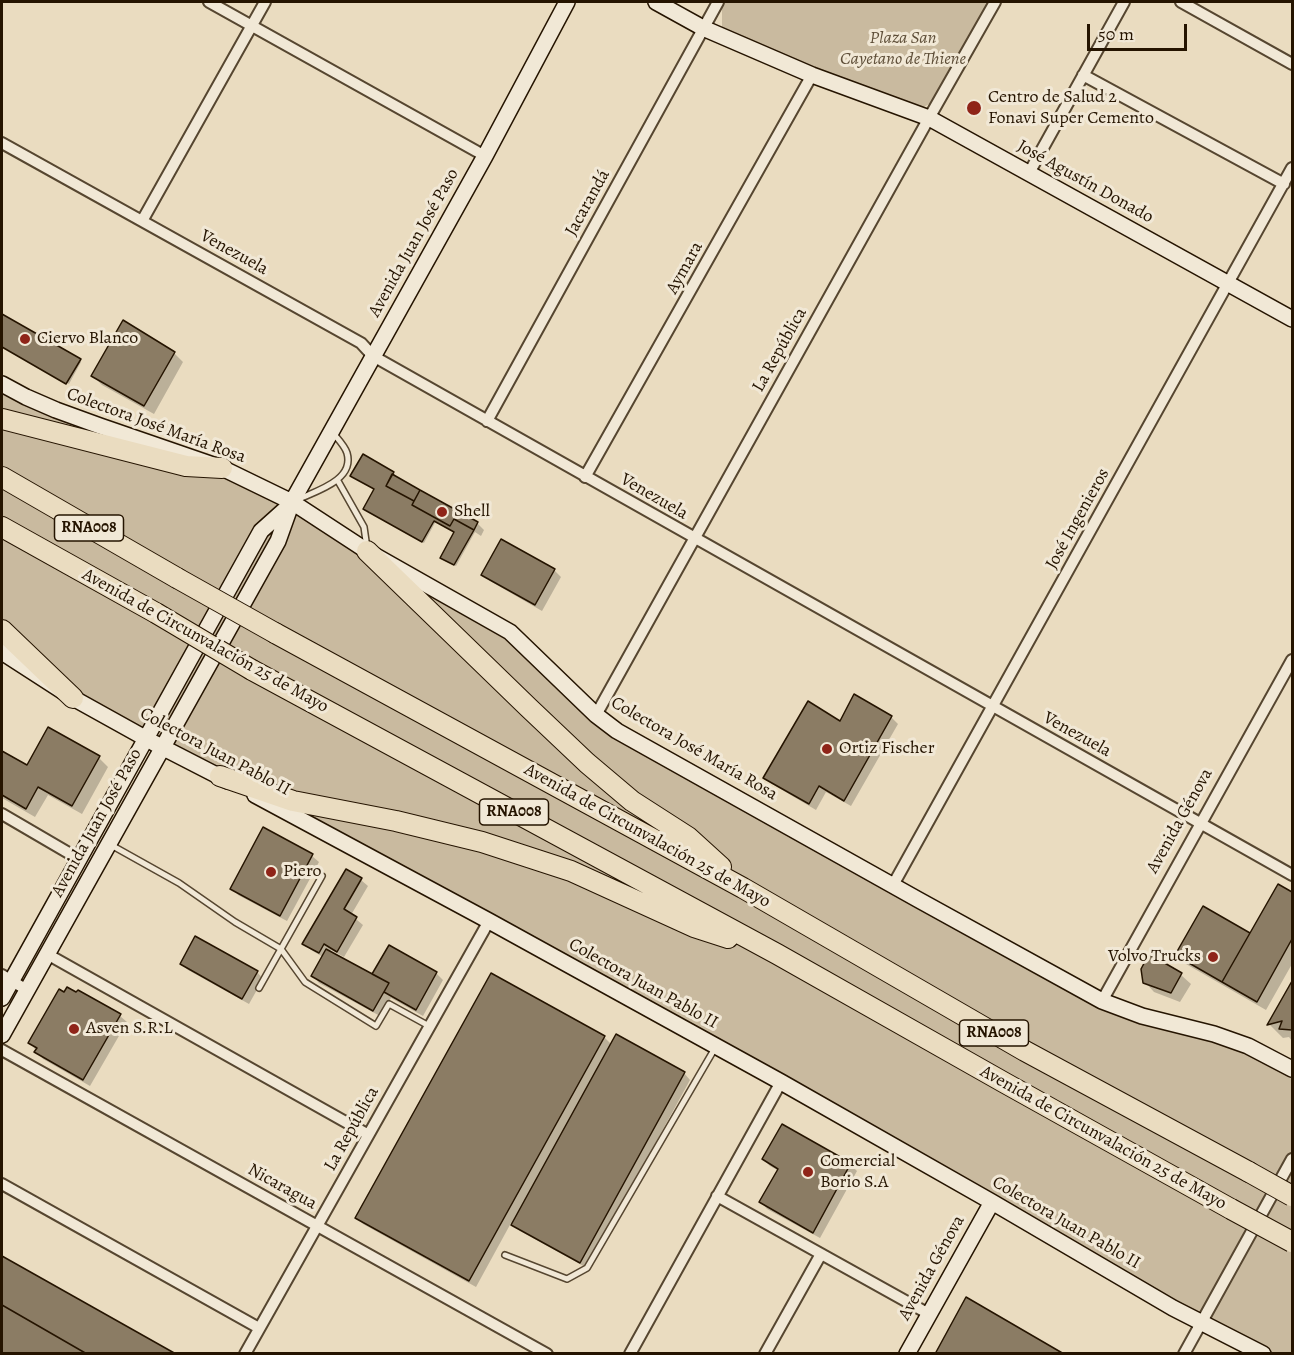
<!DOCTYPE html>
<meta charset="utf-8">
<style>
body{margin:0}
#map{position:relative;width:1294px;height:1355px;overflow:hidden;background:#eadcc0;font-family:Alegreya,serif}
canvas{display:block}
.frame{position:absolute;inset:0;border:3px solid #251400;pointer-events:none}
.scale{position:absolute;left:1087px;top:24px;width:100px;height:27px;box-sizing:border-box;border:3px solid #251400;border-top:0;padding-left:8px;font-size:18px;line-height:21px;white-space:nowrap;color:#251400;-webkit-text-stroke:4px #f1e8d6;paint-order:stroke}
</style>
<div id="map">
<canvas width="1294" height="1355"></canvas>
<div class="frame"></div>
<div class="scale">50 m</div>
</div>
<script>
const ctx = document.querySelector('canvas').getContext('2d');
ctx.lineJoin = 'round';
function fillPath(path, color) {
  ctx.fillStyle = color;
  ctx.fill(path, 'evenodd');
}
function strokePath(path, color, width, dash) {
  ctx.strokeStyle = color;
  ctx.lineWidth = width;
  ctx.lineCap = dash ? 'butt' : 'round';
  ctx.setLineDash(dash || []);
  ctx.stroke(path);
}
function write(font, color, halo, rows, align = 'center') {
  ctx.font = font + ' Alegreya,serif';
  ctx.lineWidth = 6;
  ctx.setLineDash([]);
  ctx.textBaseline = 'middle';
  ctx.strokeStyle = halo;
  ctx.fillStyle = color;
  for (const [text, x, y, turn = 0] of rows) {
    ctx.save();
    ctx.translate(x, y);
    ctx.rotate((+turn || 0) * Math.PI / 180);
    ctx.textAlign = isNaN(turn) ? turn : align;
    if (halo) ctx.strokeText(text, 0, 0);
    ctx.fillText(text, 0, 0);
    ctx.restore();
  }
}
const green = new Path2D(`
 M724,2H990L931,103L922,108L817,69L722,28V5Z
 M2,384L222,468L510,632L596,715L1102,1001L1292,1069V1353H1263L2,652Z`);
const shadow = new Path2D(`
 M2,316L81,362L69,384L2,345Z
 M174,353L183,362L154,414L102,385L93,376Z
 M393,473L395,474L394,477L477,523L484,530L481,536L475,532L456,566L443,559L456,532L436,521L424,543L364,509Z
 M554,570L561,577L542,611L490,581L483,575Z
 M891,717L898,724L851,806L826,792L816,810L772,784L765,778L841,723Z
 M2,752L27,767L99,758L108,767L82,814L48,795L35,817L2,798Z
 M312,856L319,862L287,921L238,895L232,888Z
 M347,871L361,880L368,886L351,915L363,925L344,957L331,950L330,953L373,977L436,973L443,980L423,1016L391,998L380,1016L319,983L313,976L323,957L311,950L304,944Z
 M1279,886L1292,894V964L1266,1010L1186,964L1177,955L1251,935Z
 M1149,956L1181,975L1191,984L1180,1002L1154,992L1145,982Z
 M182,964L257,972L263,979L249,1004L188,970Z
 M492,975L604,1037L612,1045L684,1073L690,1080L587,1268L520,1231L511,1223L476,1287L363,1224L357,1218Z
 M1292,984V1041L1289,1037L1283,1038L1269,1024Z
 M65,994L120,1016L127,1022L90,1086L43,1059L30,1043Z
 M763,1159L850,1164L857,1171L820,1238L767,1209L761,1202L779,1171L770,1166Z
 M2,1258L173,1354H2Z`);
const building = new Path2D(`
 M2,314L81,359L66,384L2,347Z
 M123,320L175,352L144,406L91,376Z
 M363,454L394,472L386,486L414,501L412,505L450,526L454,519L474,530L454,565L440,558L454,532L434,521L422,542L363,509L374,489L350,476Z
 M392,474L420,490L414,501L386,486Z
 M420,490L478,522L474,530L454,519L450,526L412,505Z
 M501,539L555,569L535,605L481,575Z
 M854,694L892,716L844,801L819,786L809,804L763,778L808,701L840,721Z
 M48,727L100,756L72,806L38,787L26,809L2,795V751L27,765Z
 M263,827L313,854L280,916L230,889Z
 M346,869L362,878L344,909L357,917L337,952L324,944L319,953L302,944Z
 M1278,884L1292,892V939L1257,1002L1222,982Z
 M1203,906L1250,933L1222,982L1175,955Z
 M195,936L258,971L242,999L180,964Z
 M389,945L437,972L416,1010L384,992L389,983L372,974Z
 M326,949L389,983L373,1011L311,976Z
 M1149,954L1182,973L1171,993L1143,983L1141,969Z
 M491,973L605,1036L469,1281L355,1218Z
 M1292,981V1030L1279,1029L1282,1021L1267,1025Z
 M67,987L76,992L78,990L121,1014L83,1080L34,1052L37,1048L28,1043L59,989L64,992Z
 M616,1034L685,1072L580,1263L511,1225Z
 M782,1124L851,1163L813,1233L759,1202L778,1169L762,1159Z
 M2,1256L176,1354H87L2,1305Z
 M966,1297L1064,1354H935Z
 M2,1305L87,1354H2Z`);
const lane = new Path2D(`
 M338,481L364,527L367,548
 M299,499C316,491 355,480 347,453C345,446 337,438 333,433
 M111,845L179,883L235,922L281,949L305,982L376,1026L389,1004L429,1026
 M259,988L322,876
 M505,1255L567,1279L587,1268L715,1048`);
const street = new Path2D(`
 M209,2L485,156
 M1181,2L1292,64
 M1083,75L1284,184
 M2,143L361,343L373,356L1292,875
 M1029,173L1124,2
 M142,221L265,2
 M487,421L718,2
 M585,477L812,75
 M596,715L929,118L995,2
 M2,814L79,859
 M893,885L1292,168
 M47,954L367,1134
 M2,975L27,990
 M1102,1001L1292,660
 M2,1050L547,1354
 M2,1184L259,1328
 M717,1196L929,1314
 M245,1354L489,921
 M630,1354L781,1082
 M765,1354L821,1254
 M1184,1354L1292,1159`);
const secondary = new Path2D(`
 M656,2L703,28L812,75L929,118L1292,319
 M2,384L26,397L56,410L100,426L222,468L292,502L367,551L510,632L596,715L617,731L917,899L1102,1001L1142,1016L1214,1034L1248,1046L1292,1069
 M2,652L73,698L154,743L228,781
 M255,795L489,921L781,1082L992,1202L1173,1308L1263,1354
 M2,998L261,531L290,505
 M2,1035L278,541L292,502L485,156L567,2
 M907,1354L992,1202`);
const highway = new Path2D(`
 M2,419L186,466L222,468
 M2,477L177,578
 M2,527L156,613
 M367,551L529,708L587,763L632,801L688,837L721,867
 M2,630L73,698
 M275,633L743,888L1025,1051L1249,1172
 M252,670L777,954L1005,1083L1231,1209
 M220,776L293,801L396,821L482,842L571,871L694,927L728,938`);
const highwayBridge = new Path2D(`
 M177,578L275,633
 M156,613L252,670
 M1249,1172L1292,1196
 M1231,1209L1292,1242`);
const markers = [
 [974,108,8,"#8f2418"],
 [25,339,6,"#8f2418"],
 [442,512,6,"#8f2418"],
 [827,749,6,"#8f2418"],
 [271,872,6,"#8f2418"],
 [1213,957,6,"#8f2418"],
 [74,1029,6,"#8f2418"],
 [808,1172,6,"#8f2418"]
];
const shields = [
 [89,528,69],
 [514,812,69],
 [994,1033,69]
];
const shieldNames = [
 ["RNA008",89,528],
 ["RNA008",514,812],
 ["RNA008",994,1033]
];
const parkNames = [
 ["Plaza San",903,39],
 ["Cayetano de Thiene",903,60]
];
const poiNames = [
 ["Centro de Salud 2",988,98],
 ["Fonavi Super Cemento",988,119],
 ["Ciervo Blanco",37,339],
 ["Shell",454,512],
 ["Ortiz Fischer",839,749],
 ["Piero",283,872],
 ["Volvo Trucks",1201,957,"right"],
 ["Asven S.R.L",86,1029],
 ["Comercial",820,1162],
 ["Borio S.A",820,1183]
];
const streetNames = [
 ["José Agustín Donado",1085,182,29],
 ["Jacarandá",588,203,-61],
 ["Avenida Juan José Paso",414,243,-61],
 ["Venezuela",234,253,29],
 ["Aymara",685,268,-61],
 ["La República",780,350,-61],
 ["Colectora José María Rosa",156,426,20],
 ["Venezuela",654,497,30],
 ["José Ingenieros",1078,519,-61],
 ["Avenida de Circunvalación 25 de Mayo",205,641,29],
 ["Venezuela",1077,735,29],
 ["Colectora José María Rosa",694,749,30],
 ["Colectora Juan Pablo II",215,752,28],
 ["Avenida Génova",1180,821,-61],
 ["Avenida Juan José Paso",97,823,-61],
 ["Avenida de Circunvalación 25 de Mayo",647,836,29],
 ["Colectora Juan Pablo II",643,984,29],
 ["La República",352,1129,-61],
 ["Avenida de Circunvalación 25 de Mayo",1103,1138,29],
 ["Nicaragua",282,1187,29],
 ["Colectora Juan Pablo II",1066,1223,30],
 ["Avenida Génova",932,1268,-61]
];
fillPath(green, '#c9ba9f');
fillPath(shadow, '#0003');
fillPath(building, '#8b7c64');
strokePath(building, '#251400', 1.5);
strokePath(lane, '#564630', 8);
strokePath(street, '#564630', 14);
strokePath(secondary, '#251400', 18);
strokePath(highway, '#251400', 22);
strokePath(lane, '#f1e8d6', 5);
strokePath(street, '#f1e8d6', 10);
strokePath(secondary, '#f1e8d6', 15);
strokePath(highway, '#eadcc0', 20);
strokePath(highwayBridge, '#251400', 22, []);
strokePath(highwayBridge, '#eadcc0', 20);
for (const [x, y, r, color] of markers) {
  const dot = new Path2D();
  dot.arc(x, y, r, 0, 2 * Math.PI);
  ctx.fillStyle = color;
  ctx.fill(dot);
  strokePath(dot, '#f1e8d6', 2);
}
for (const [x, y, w] of shields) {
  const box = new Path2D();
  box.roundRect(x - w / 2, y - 13, w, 26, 4.5);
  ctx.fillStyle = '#f1e8d6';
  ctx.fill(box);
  strokePath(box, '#251400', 1.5);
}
write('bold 16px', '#251400', null, shieldNames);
write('italic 18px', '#5e4e38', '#f1e8d6', parkNames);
write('18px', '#251400', '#f1e8d6', poiNames, 'left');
write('18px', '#251400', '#f1e8d6', streetNames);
</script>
